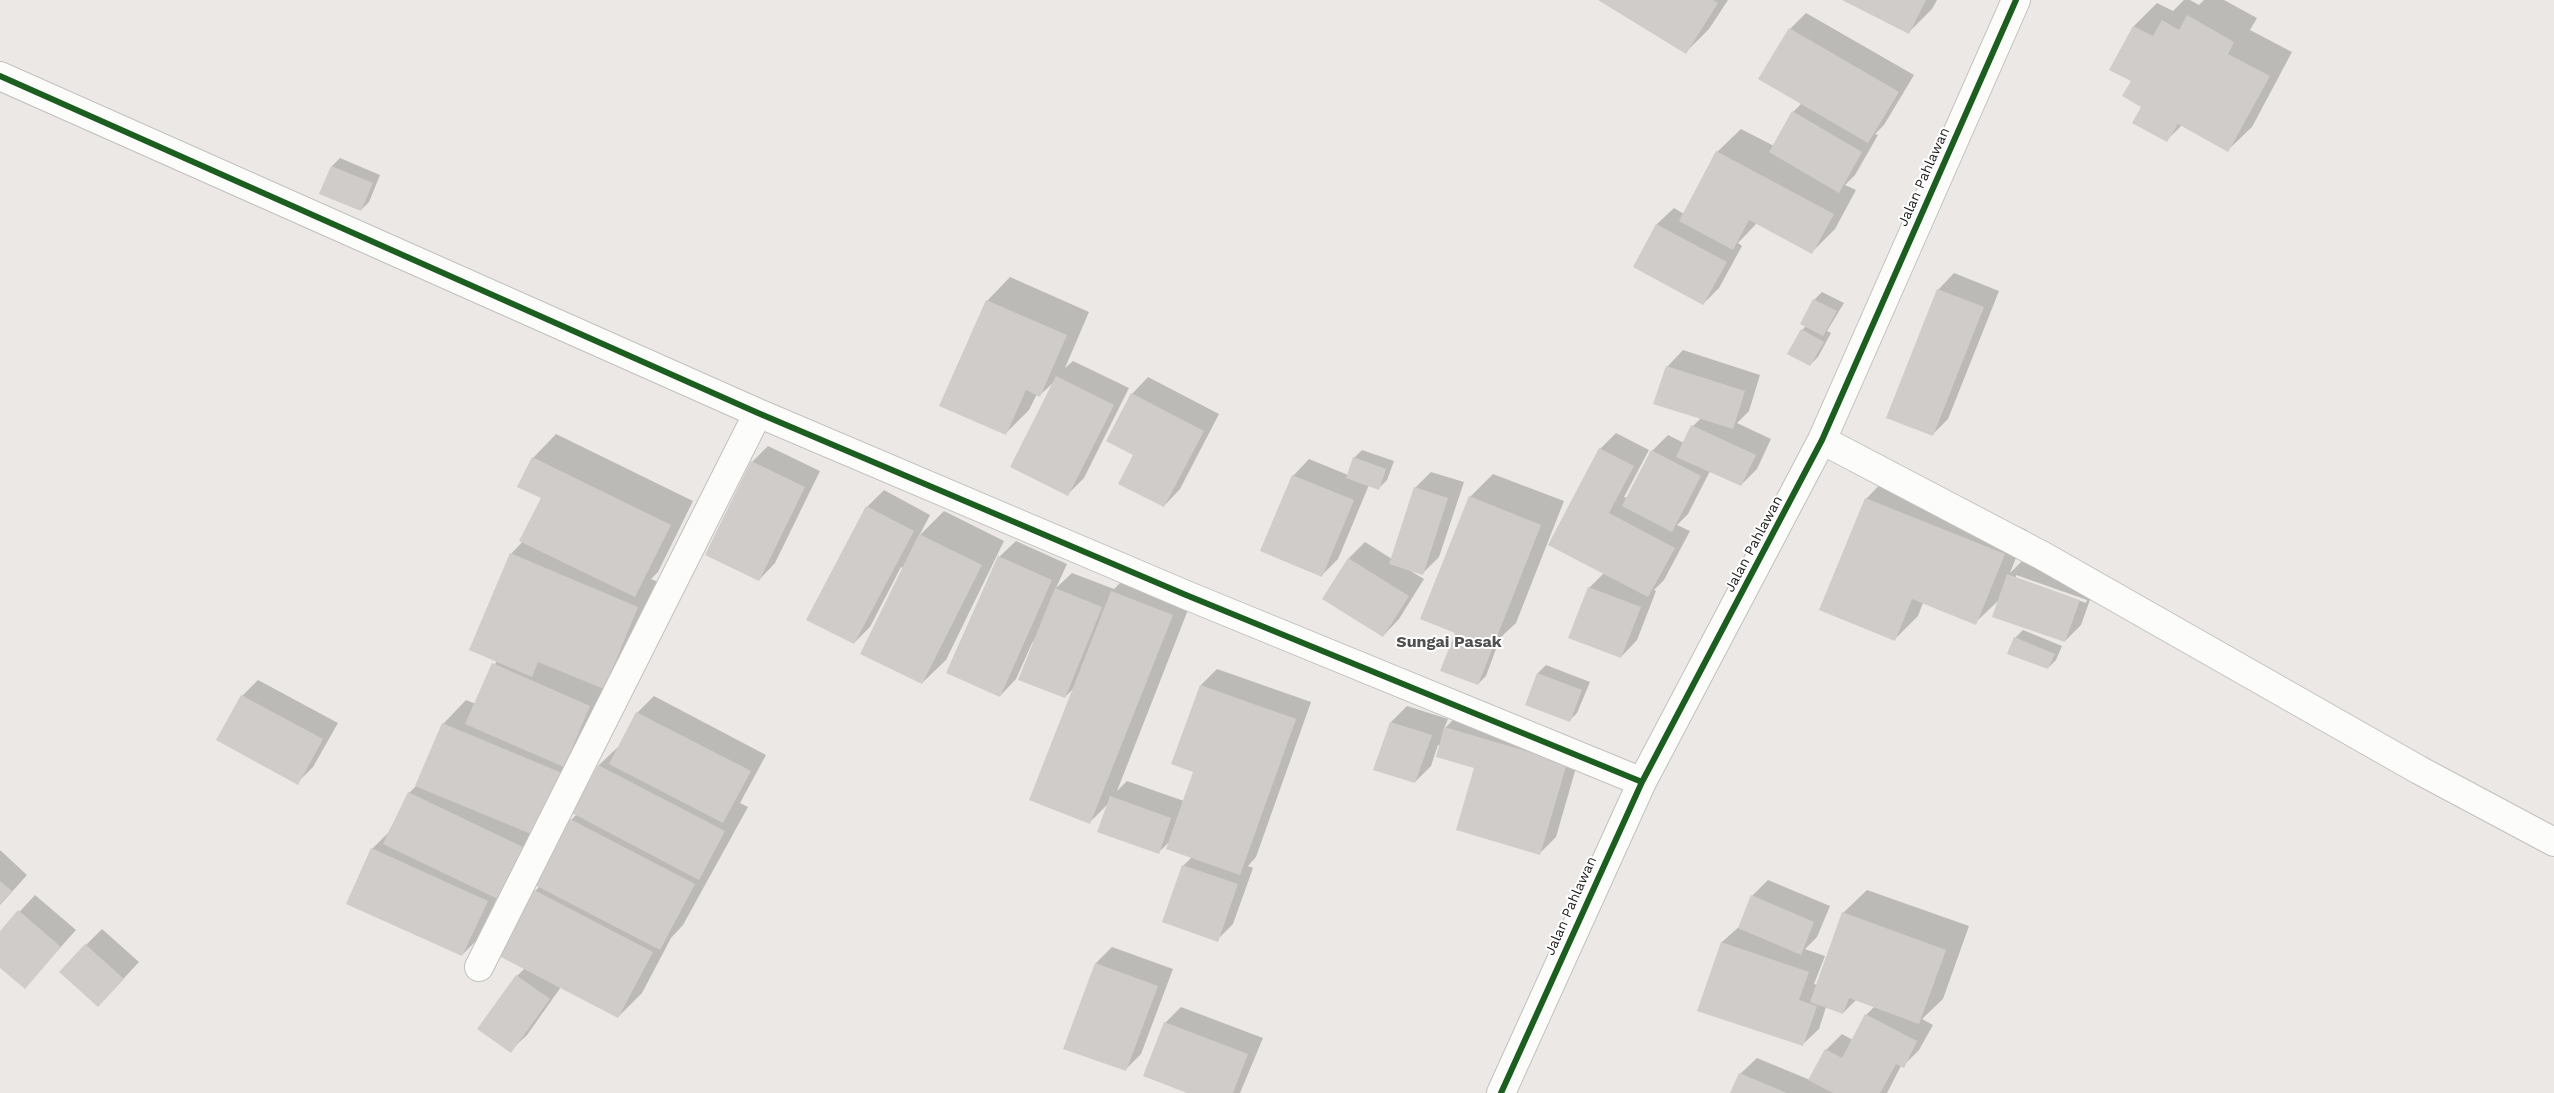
<!DOCTYPE html>
<style>
body{margin:0}
canvas{display:block;background:#ebe8e5}
</style>
<canvas width="2554" height="1093"></canvas>
<script>
const ctx = document.querySelector('canvas').getContext('2d');
ctx.lineJoin = 'round';
function fillPath(path, color) {
  ctx.fillStyle = color;
  ctx.fill(path, 'evenodd');
}
function strokePath(path, color, width, dash) {
  ctx.strokeStyle = color;
  ctx.lineWidth = width;
  ctx.lineCap = dash ? 'butt' : 'round';
  ctx.setLineDash(dash || []);
  ctx.stroke(path);
}
function write(font, color, halo, rows, align = 'center') {
  ctx.font = font + ' "Work Sans",sans-serif';
  ctx.lineWidth = 4;
  ctx.setLineDash([]);
  ctx.textBaseline = 'middle';
  ctx.strokeStyle = halo;
  ctx.fillStyle = color;
  for (const [text, x, y, turn = 0] of rows) {
    ctx.save();
    ctx.translate(x, y);
    ctx.rotate((+turn || 0) * Math.PI / 180);
    ctx.textAlign = isNaN(turn) ? turn : align;
    if (halo) ctx.strokeText(text, 0, 0);
    ctx.fillText(text, 0, 0);
    ctx.restore();
  }
}
const shadow = new Path2D(`
 M1601,0H1728L1709,29L1686,52Z
 M1844,0H1937L1932,9L1908,33Z
 M2184,0H2190L2199,5L2204,0H2224L2257,18L2250,30L2292,52L2252,127L2228,150L2182,125L2167,140L2142,106L2132,81L2110,69L2134,26L2157,3L2173,11Z
 M1806,13L1914,75L1884,125L1875,134L1878,135L1855,175L1845,185L1856,190L1835,229L1812,252L1757,223L1738,243L1742,246L1719,288L1703,304L1634,266L1657,224L1674,208L1684,214L1717,152L1741,129L1774,146L1793,112L1802,103L1790,29Z
 M340,158L380,175L369,202L361,210L332,166Z
 M1954,273L1999,291L1948,419L1932,435L1938,290Z
 M1010,277L1089,312L1065,368L1073,361L1129,388L1084,478L1068,494L1054,382L1040,395L1037,394L1029,410L1006,433L987,301Z
 M1822,292L1844,303L1827,331L1831,333L1818,357L1810,365L1802,330L1806,326L1814,300Z
 M1683,350L1760,375L1749,411L1737,423L1771,439L1757,469L1741,485L1710,471L1688,514L1677,525L1690,531L1664,580L1654,590L1656,591L1637,640L1621,657L1589,588L1604,573L1600,449L1616,433L1649,450L1624,497L1628,498L1652,451L1668,435L1684,443L1693,426L1701,418L1667,367Z
 M1148,377L1219,414L1180,489L1164,506L1135,455L1132,394Z
 M556,434L693,501L658,572L651,579L661,583L605,690L501,900L497,898L478,939L462,955L372,849L388,833L409,793L417,785L443,724L466,700L476,704L497,660L511,554L523,541L543,497L533,458Z
 M768,446L820,471L775,563L759,580L752,462Z
 M1362,450L1394,461L1387,480L1379,488L1369,485L1338,559L1322,575L1293,476L1309,459L1348,475L1354,458Z
 M1431,472L1464,482L1439,557L1423,573L1409,570L1424,579L1399,619L1383,636L1349,558L1365,542L1392,559L1415,488Z
 M1493,474L1564,501L1516,623L1500,638L1486,676L1478,684L1456,634L1470,497Z
 M1889,475L2027,530L2010,573L2025,558L2096,583L2081,625L2065,641L2000,599L1975,623L1923,603L1918,616L1895,639L1866,499ZM2016,575L2087,600L2086,603L2016,578Z
 M884,490L930,515L919,536L944,511L1004,541L946,660L922,683L903,568L901,567L870,627L854,643L808,619L868,506Z
 M1016,541L1067,564L1056,588L1072,573L1114,589L1135,568L1195,592L1117,791L1127,781L1184,801L1195,771L1201,685L1217,669L1311,702L1256,857L1248,866L1253,868L1233,924L1217,940L1183,866L1192,857L1170,841L1158,853L1108,804L1090,822L1075,687L1065,697L1035,642L1033,641L1016,679L1000,696L999,557Z
 M2023,630L2062,646L2056,660L2048,668L2015,638Z
 M1546,665L1590,682L1577,713L1569,721L1526,704L1538,673Z
 M258,680L338,723L313,767L297,783L242,696Z
 M654,696L766,755L740,803L748,807L683,925L671,938L642,993L618,1017L561,987L527,1035L510,1051L517,976L525,968L535,891L540,886L571,820L577,814L574,812L599,765L621,744L637,713Z
 M1407,706L1448,719L1444,729L1462,711L1582,747L1556,837L1540,853L1475,767L1440,746L1438,745L1431,766L1415,782L1391,722Z
 M0,850L27,875L0,905Z
 M1768,880L1830,906L1817,937L1805,949L1825,956L1814,984L1817,985L1843,913L1867,890L1969,926L1943,999L1922,1019L1933,1025L1919,1050L1903,1066H1901L1887,1093H1732L1740,1074L1757,1058L1810,1080L1826,1050L1842,1034L1853,1040L1866,1015L1875,1006L1856,1000L1843,1013L1826,1007L1819,1029L1802,1045L1699,1010L1722,942L1740,926L1752,896Z
 M35,895L76,930L25,987L0,966V933Z
 M102,929L139,962L114,989L86,945Z
 M1112,947L1173,969L1141,1054L1125,1070L1065,1048L1096,963Z
 M1181,1007L1263,1038L1240,1093H1190L1165,1023Z`);
const building = new Path2D(`
 M1598,0H1713L1718,3L1686,54Z
 M1842,0H1926L1909,34Z
 M2187,15L2234,42L2228,54L2270,76L2228,152L2178,124L2167,142L2132,123L2141,107L2122,96L2131,81L2109,70L2133,26L2153,36L2162,20L2179,30Z
 M1789,28L1899,92L1868,143L1758,79Z
 M1792,111L1862,152L1839,193L1769,152Z
 M1716,151L1834,214L1812,254L1749,220L1733,250L1679,221Z
 M331,166L373,183L361,211L319,194Z
 M1656,224L1727,262L1703,305L1633,267Z
 M1937,289L1984,307L1933,436L1886,418Z
 M1813,299L1837,311L1823,336L1800,324Z
 M986,300L1067,335L1040,397L1026,390L1006,435L939,406Z
 M1801,329L1824,342L1810,366L1787,354Z
 M1666,366L1745,391L1733,429L1653,404Z
 M1056,376L1114,405L1068,496L1010,467Z
 M1131,393L1204,431L1164,507L1118,484L1133,455L1106,441Z
 M1691,425L1756,455L1741,486L1676,457Z
 M1599,448L1634,466L1609,513L1675,548L1648,597L1548,545Z
 M1651,450L1701,476L1672,532L1622,506Z
 M532,457L671,525L635,597L519,541L541,498L517,487Z
 M1353,457L1386,469L1379,490L1346,478Z
 M751,461L805,487L759,581L705,555Z
 M1292,475L1354,500L1322,577L1260,551Z
 M1414,487L1448,498L1423,575L1389,564Z
 M1469,496L1541,525L1478,685L1440,671L1455,633L1420,619Z
 M1865,498L2005,554L1976,625L1912,599L1895,641L1819,610Z
 M866,506L914,531L854,644L806,620Z
 M919,534L982,565L922,684L860,654Z
 M510,553L638,607L604,689L538,662L532,677L469,650Z
 M998,556L1052,580L1000,697L946,673Z
 M1348,558L1409,596L1383,637L1322,599Z
 M2007,574L2080,600L2065,642L1992,617Z
 M1588,587L1641,607L1621,658L1568,638Z
 M1055,588L1102,607L1065,698L1018,680Z
 M1111,591L1173,615L1090,824L1029,800Z
 M2014,637L2055,654L2048,669L2007,654Z
 M492,663L590,706L564,767L465,724Z
 M1537,673L1582,690L1570,722L1525,705Z
 M1200,685L1296,719L1240,875L1166,849L1193,772L1171,764Z
 M241,695L323,739L298,785L216,740Z
 M636,712L751,771L723,823L609,764Z
 M1390,722L1432,735L1415,783L1373,770Z
 M442,723L562,773L536,836L415,786Z
 M1444,727L1567,763L1540,855L1456,830L1474,768L1436,757Z
 M598,765L725,831L699,880L572,813Z
 M408,792L527,849L502,901L383,844Z
 M1110,796L1171,818L1159,854L1097,832Z
 M570,819L695,884L660,950L535,885Z
 M371,848L488,901L462,956L346,904Z
 M1182,865L1238,884L1218,942L1162,922Z
 M0,881L12,891L0,904Z
 M534,890L653,952L618,1018L499,956Z
 M1751,895L1814,922L1801,955L1738,928Z
 M18,910L61,947L25,989L0,968V931Z
 M1842,912L1946,950L1919,1024L1849,998L1843,1014L1810,1002Z
 M1721,942L1809,972L1799,1000L1817,1006L1803,1046L1697,1011Z
 M85,944L124,979L98,1007L59,972Z
 M1095,963L1158,986L1126,1071L1063,1049Z
 M516,975L550,999L511,1053L477,1029Z
 M1865,1014L1917,1041L1904,1068L1896,1064L1880,1093H1833L1808,1080L1825,1049L1842,1058Z
 M1164,1022L1248,1054L1233,1093H1187L1143,1076Z
 M1739,1073L1787,1093H1730Z`);
const minor = new Path2D(`
 M0,76L758,413L1186,595L1642,782
 M1822,440L2043,556L2419,770L2554,842
 M479,967L758,413
 M1501,1093L1642,782L1822,440L2016,0`);
const cycleway = new Path2D(`
 M0,76L758,413L1186,595L1642,782
 M1501,1093L1642,782L1822,440L2016,0`);
const streetNames = [
 ["Jalan Pahlawan",1924,177,-66],
 ["Jalan Pahlawan",1754,544,-62],
 ["Jalan Pahlawan",1571,906,-66]
];
const quarterNames = [
 ["Sungai Pasak",1449,642]
];
fillPath(shadow, '#0003');
fillPath(building, '#d0ccca');
strokePath(minor, '#c2c1c0', 30);
strokePath(minor, '#fcfcfb', 28);
strokePath(cycleway, '#1b5e20', 6);
write('14px', '#1d1d1d', '#fff', streetNames);
write('bold 16px', '#505050', '#fff', quarterNames);
</script>
